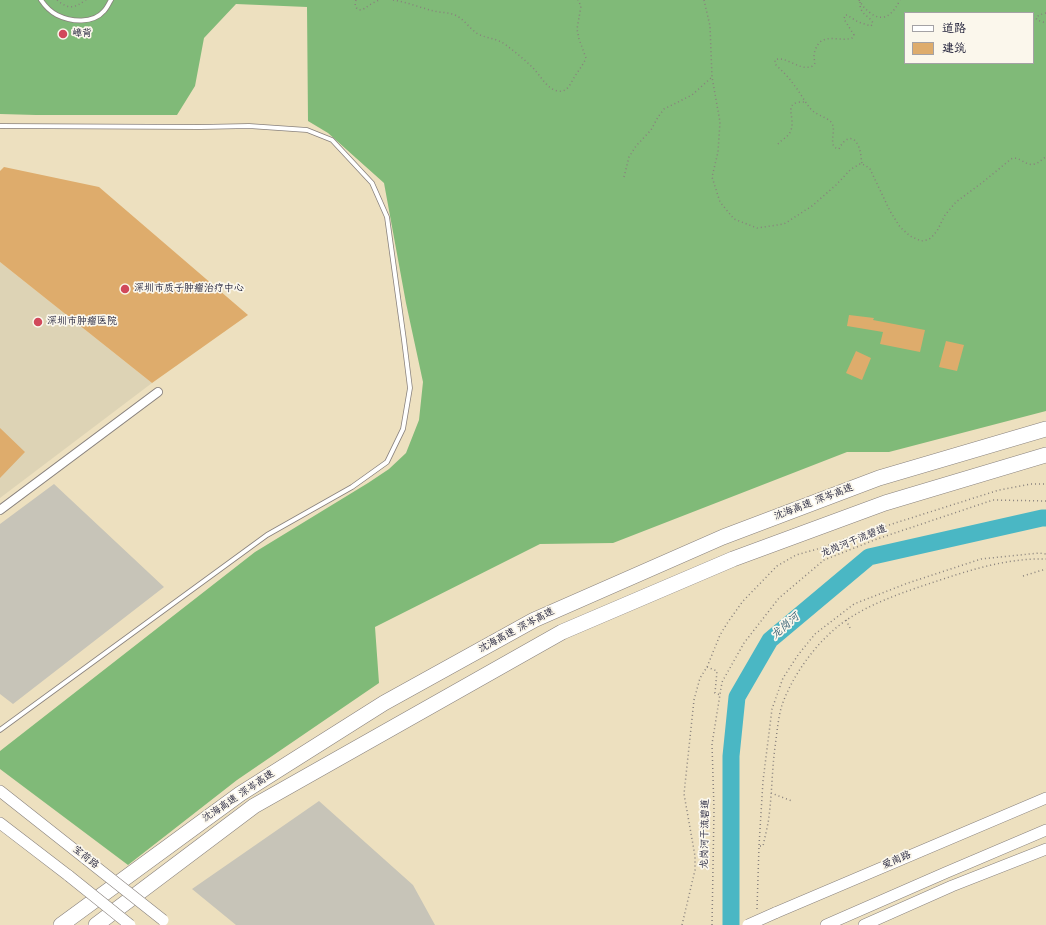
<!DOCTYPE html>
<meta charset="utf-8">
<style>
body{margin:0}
#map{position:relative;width:1046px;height:925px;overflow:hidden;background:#ede0bf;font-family:Kalam,"LXGW WenKai TC",sans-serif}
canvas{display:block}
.legend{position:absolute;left:904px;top:12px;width:130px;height:52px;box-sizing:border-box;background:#fbf7ec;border:1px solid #a4a2a5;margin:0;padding:5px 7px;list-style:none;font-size:12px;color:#22223b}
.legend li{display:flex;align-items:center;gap:8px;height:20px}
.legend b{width:20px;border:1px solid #a4a2a5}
</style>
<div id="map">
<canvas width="1046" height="925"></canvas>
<ul class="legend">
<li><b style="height:5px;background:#fff"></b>道路</li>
<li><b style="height:11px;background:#deac6c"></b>建筑</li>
</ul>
</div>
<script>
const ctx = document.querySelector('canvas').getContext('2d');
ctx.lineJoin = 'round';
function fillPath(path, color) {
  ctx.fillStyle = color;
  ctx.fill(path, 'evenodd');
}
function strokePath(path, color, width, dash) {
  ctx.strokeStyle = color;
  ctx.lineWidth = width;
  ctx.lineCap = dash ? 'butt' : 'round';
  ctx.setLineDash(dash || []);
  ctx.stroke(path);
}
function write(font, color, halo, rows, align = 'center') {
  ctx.font = font + ' Kalam,"LXGW WenKai TC",sans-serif';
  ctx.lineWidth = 3.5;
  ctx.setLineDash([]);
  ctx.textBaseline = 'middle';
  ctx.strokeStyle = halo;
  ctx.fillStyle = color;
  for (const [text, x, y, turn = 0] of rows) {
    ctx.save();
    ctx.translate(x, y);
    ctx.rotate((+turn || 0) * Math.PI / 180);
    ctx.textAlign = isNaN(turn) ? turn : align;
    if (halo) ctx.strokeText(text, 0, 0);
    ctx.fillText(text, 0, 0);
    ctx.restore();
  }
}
const built = new Path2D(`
 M0,262L152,383L0,498Z`);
const industrial = new Path2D(`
 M54,484L164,587L13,704L0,694V524Z
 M319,801L413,885L435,925H236L192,889Z`);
const forest = new Path2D(`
 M0,0H1046V411L889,452H847L613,543L540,544L375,627L379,683L237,780L128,865L0,769V751L255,552L368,483L389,469L406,453L419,420L423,382L406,303L384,183L328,133L308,121L307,7L236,4L204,38L195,86L177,115H36L0,114ZM905,13H1033V63H905Z`);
const river = new Path2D(`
 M731,925V756L737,697L770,640L869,557L1042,518H1046`);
const building = new Path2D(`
 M4,167L99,187L248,315L152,383L0,262V171Z
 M849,315L874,318L873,320L925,330L920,352L880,344L883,332L847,326Z
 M946,341L964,345L957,371L939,367Z
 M856,351L871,358L862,380L846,373Z
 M0,428L25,452L0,478Z`);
const path = new Path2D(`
 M57,0C69,10 74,8 86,0
 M356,0C354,6 356,10 362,10L371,4L379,0
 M393,0C407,2 421,8 434,11C441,13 448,12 455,15C464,19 470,29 478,34C488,39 497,38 506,45C515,52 524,59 532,67C540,74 546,89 558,91C568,93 571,82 575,76C579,70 583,65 586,58L579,39L577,29L581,6L578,0
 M704,0L710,26L712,77L720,122L718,152L712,177L720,202L734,219L757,228L784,224L812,206L836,185L851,169L860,164L865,165L870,169L890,211L900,227L910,236L921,241L927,240L931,238L937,231L945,215L956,202L983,182L1011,159C1020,155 1025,167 1035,164C1039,163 1042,159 1046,157
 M859,0C862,5 865,9 869,12C884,24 893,14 900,0
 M860,2C860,4 860,7 861,9C863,15 870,17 873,23L871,26L858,22L847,15H845L844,19L854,35L852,38C841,42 828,34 819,43C816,47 814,52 814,57C814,59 815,62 815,63C814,65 812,67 810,67C798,70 785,55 775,60V64C782,71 789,77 794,85C800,92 804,101 810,108C815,115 825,116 831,122C838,130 826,147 839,149C843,140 852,133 858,145C861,151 861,158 862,164
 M1046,13L1039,15L1036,18L1037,20L1046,23
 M778,144C782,139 789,137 791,130C796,117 781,101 805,102
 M624,177L629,157L636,146L651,130L658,117L664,109L692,95L712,77
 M1023,576L1046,569
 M846,620L850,628
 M707,667L717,671L715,693L720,695
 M771,793L792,801
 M760,846H763C765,836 768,826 769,816C772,793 772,770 775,747C777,733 778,718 782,705C793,674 818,640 845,621C871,603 904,592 934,582C970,570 1007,558 1046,559
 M757,909L759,846L763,781L772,709L783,678L798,655L815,634L854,604L908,583L981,559L1039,553L1046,554
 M682,925L695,870V856L684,794L694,700L700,678L707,667L720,635L728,622L743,601L777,566L796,555L821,548L845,539L999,490L1031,484H1046
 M712,925L714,810L712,744L722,682L744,643L779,598L824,560L877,539L993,500L1046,501`);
const lane = new Path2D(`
 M41,0C45,6 51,12 57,15C71,22 93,24 104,11C107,8 109,3 111,0
 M0,126L200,127L249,126L307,130L332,140L372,183L387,217L404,340L410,388L403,429L387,462L352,487L267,535L0,730`);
const street = new Path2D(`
 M0,510L158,392`);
const secondary = new Path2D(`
 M0,791L86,859
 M0,823L69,876
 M775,913L1046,798
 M826,925L945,873L1046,830
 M864,925L952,886L1046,849`);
const highway = new Path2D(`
 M61,925L240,794L384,703L534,620L723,537L879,478L1046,429
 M96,925L254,806L562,632L733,559L885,503L1046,455`);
const secondaryBridge = new Path2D(`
 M86,859L163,920
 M69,876L130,925
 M748,925L775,913`);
const markers = [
 [63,34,5,"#d1495b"],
 [125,289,5,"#d1495b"],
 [38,322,5,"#d1495b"]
];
const poiNames = [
 ["嶂背",72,34],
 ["深圳市质子肿瘤治疗中心",134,289],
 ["深圳市肿瘤医院",47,322]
];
const streetNames = [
 ["沈海高速 深岑高速",814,503,-21],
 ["龙岗河干流碧道",854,542,-22],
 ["沈海高速 深岑高速",517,631,-28],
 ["沈海高速 深岑高速",239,797,-34],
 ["龙岗河干流碧道",706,834,-89],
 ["宝荷路",85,858,38],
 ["爱南路",897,861,-23]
];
const waterNames = [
 ["龙岗河",786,627,-41]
];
fillPath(built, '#ddd3b5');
fillPath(industrial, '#c7c4b8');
fillPath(forest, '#80ba78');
strokePath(river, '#4ab7c4', 17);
fillPath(building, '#deac6c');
strokePath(lane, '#88817d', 5.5);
strokePath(street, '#88817d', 10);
strokePath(secondary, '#88817d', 12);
strokePath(highway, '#88817d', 16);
strokePath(path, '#88817d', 1.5, [1, 3]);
strokePath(lane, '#fff', 4);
strokePath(street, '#fff', 8);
strokePath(secondary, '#fff', 11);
strokePath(highway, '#fff', 15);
strokePath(secondaryBridge, '#88817d', 12, []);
strokePath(secondaryBridge, '#fff', 11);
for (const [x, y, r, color] of markers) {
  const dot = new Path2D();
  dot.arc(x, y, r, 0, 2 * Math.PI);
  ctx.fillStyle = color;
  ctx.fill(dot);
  strokePath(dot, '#fbf7ec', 1.5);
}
write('10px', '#22223b', '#fbf7ec', poiNames, 'left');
write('10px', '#22223b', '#fbf7ec', streetNames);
write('italic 11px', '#325e72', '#fbf7ec', waterNames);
</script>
